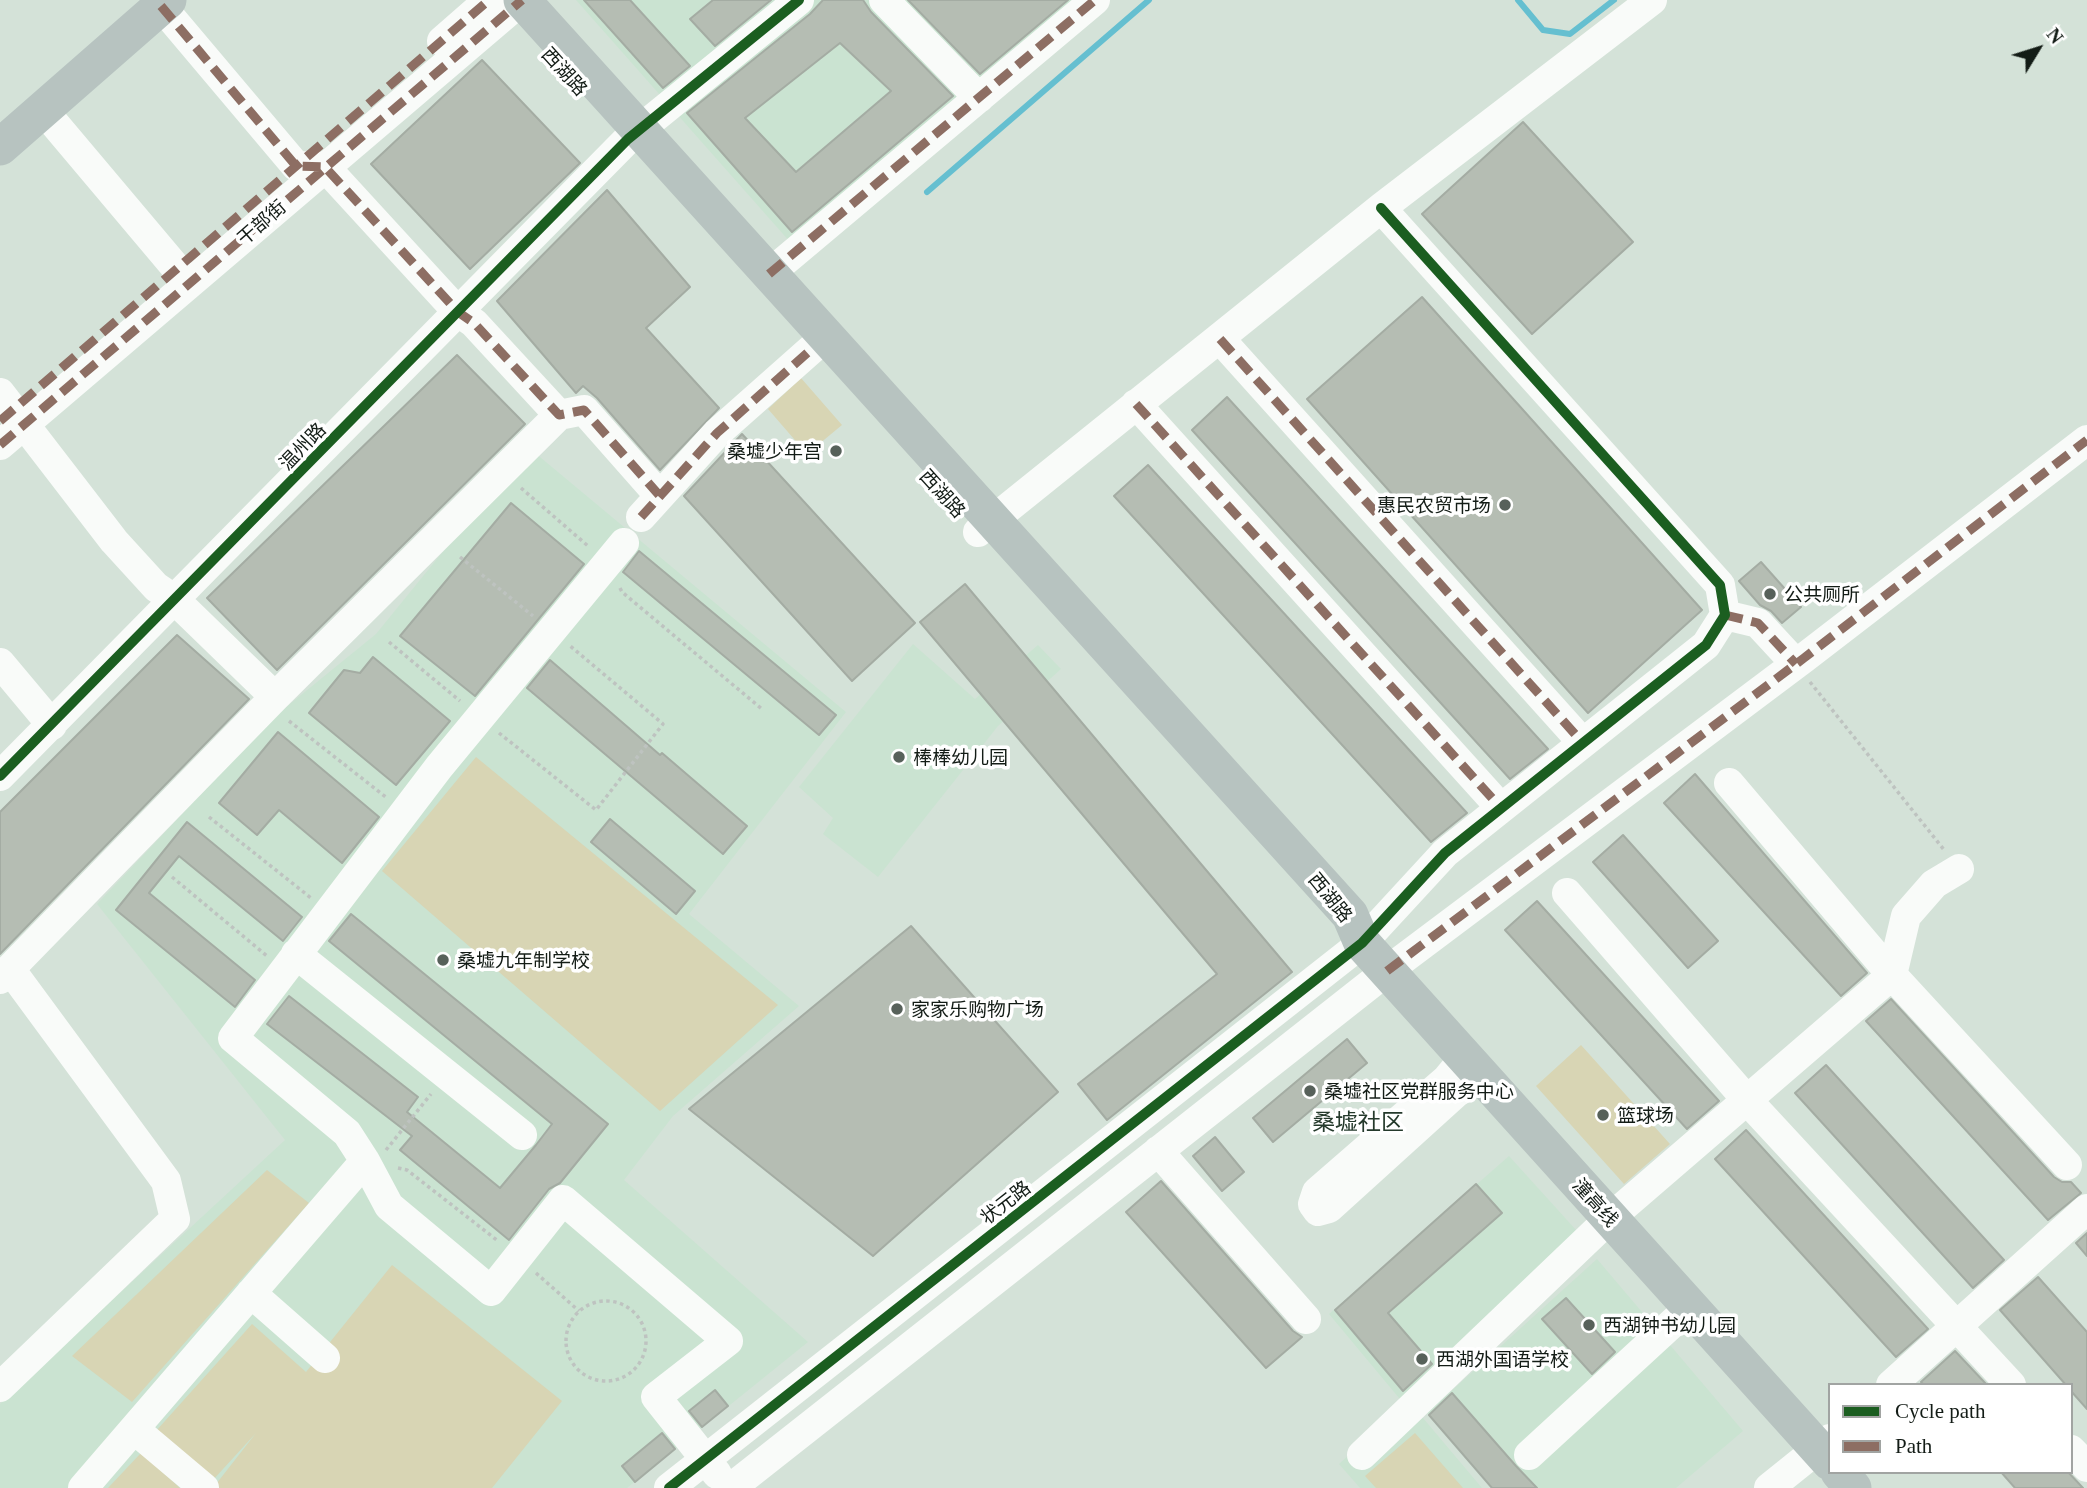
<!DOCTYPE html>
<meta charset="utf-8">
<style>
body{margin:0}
#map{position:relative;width:2087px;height:1488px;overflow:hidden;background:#d4e2d8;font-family:Georgia,serif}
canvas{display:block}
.legend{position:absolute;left:1828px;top:1383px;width:245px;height:91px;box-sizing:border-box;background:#fff;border:2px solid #a1a4a2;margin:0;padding:9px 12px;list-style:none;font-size:21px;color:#131c16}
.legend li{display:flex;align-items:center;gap:14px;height:35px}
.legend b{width:35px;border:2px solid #a1a4a2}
.north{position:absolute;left:2003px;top:14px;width:70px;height:70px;-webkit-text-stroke:5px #fff;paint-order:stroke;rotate:52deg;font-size:19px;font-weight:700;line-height:28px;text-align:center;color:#131c16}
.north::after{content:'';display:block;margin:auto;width:24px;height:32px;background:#131c16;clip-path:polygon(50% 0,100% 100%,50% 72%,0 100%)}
</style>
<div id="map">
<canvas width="2087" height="1488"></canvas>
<ul class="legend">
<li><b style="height:9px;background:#1b5e20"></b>Cycle path</li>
<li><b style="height:9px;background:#8d6e63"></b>Path</li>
</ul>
<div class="north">N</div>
</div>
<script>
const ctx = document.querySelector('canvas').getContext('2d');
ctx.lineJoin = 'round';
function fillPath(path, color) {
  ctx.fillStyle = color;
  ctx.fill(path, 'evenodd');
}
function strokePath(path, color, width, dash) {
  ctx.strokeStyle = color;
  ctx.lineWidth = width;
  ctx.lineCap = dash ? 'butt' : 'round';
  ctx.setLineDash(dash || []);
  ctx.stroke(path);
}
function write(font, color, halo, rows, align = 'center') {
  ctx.font = font + ' Georgia,"Noto Sans SC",serif';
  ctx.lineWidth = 7;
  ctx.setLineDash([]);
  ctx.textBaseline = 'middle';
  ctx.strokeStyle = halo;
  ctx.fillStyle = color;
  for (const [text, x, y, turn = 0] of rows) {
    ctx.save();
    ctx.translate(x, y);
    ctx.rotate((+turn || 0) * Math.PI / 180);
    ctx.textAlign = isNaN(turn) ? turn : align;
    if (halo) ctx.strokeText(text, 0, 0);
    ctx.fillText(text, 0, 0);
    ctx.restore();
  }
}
const built = new Path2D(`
 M576,0H1077L791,243Z
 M528,447L846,712L689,914L799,1006L673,1116L624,1180L808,1342L627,1488H0V1404L285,1140L97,904L274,717L376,634Z
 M913,644L975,699L1038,645L1061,669L998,726L878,877L823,834L833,818L799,787Z
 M1509,1156L1596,1252L1418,1412L1482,1488H1360L1339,1464L1404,1404L1329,1314Z
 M1597,1259L1743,1431L1676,1488H1492L1427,1413Z`);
const green = new Path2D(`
 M801,378L842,425L807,454L768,409Z
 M476,757L778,1005L660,1111L382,871Z
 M1581,1045L1670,1144L1624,1184L1536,1086Z
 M267,1170L309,1203L132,1402L72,1356Z
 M392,1265L562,1401L492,1488H213L256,1433L212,1481L156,1431L252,1324L306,1372Z
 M1415,1433L1463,1488H1376L1365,1476Z
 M141,1453L180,1488H108Z`);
const stream = new Path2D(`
 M1518,0L1543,30L1570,34L1614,0
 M927,192L1149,0`);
const building = new Path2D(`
 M584,0H630L690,66L663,88Z
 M713,0H771L715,46L690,19Z
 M823,0H863L871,12L953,96L792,232L687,113L810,14ZM840,43L891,91L796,172L745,118Z
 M908,0H1068L980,74Z
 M482,60L580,163L470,269L371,164Z
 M1523,122L1633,242L1532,334L1422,214Z
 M607,190L690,287L646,328L719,408L660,470L597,398L583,386L576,393L497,301Z
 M1422,297L1702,610L1588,713L1307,399Z
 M457,355L525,424L277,670L207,598Z
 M1227,397L1548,749L1510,779L1192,430Z
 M742,434L915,623L852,681L684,496Z
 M1148,465L1467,813L1431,842L1114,496Z
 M511,503L584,564L475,696L400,636Z
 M639,551L836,715L819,735L623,572Z
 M1761,562L1801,607L1782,623L1771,611L1760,605L1739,581Z
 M965,584L1292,972L1107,1120L1078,1084L1217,974L920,622Z
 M177,635L249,699L0,954V812Z
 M373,657L450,721L396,785L309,713L344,670L360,673Z
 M550,660L660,755L662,753L747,826L723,854L527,688Z
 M278,732L379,817L342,863L279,810L257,835L219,803Z
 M1695,774L1867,973L1841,996L1664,803Z
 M610,819L695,891L676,914L591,842Z
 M187,822L302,917L283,941L179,856L149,893L255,980L235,1007L116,910Z
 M1623,835L1718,941L1688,968L1593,862Z
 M1537,901L1719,1101L1687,1129L1505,930Z
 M351,914L608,1124L560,1183L549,1189L509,1240L400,1150L412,1136L267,1024L289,996L418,1097L407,1112L500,1188L536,1145L552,1124L329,941Z
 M911,926L1058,1092L873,1256L689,1109Z
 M1891,999L2054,1177L2062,1182H2071L2081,1193L2048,1220L1866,1021Z
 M1347,1039L1367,1063L1273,1142L1253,1118Z
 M1826,1065L2004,1260L1973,1288L1795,1093Z
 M1746,1130L1928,1329L1896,1357L1715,1159Z
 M1215,1137L1244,1172L1222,1191L1193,1156Z
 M1161,1181L1293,1331L1302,1337L1266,1368L1126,1212Z
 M1476,1184L1502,1213L1388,1313L1432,1364L1403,1391L1335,1310Z
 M2087,1233V1256L2076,1243Z
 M2038,1277L2087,1332V1409L2071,1391V1385H2066L2000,1310Z
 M1566,1298L1615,1352L1592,1374L1542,1319Z
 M1955,1351L1987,1385H1924L1921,1382Z
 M715,1390L728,1406L702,1427L689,1411Z
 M1452,1393L1516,1466L1537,1488H1492L1429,1415Z
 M662,1433L675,1449L635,1482L622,1466Z
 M2001,1472H2068L2083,1488H2015Z`);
const path = new Path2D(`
 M521,488L588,546
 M460,557L533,616
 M620,588L622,592L763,710
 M389,642L460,701
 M1810,682L1945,851
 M289,721L387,798
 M499,733L596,810L663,724L569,645
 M209,817L311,898
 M172,877L267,956
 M386,1150L431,1094
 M398,1168L407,1170L498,1241
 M536,1273L579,1311
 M566 1341a40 40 0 1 1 80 0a40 40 0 1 1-80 0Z`);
const minor = new Path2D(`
 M884,0L979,98
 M161,6L296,166L325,167L458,312L474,323L559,415L584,410L659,495
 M442,41L489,0
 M43,110L177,269
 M769,274L1095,0
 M1220,339L1583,743
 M0,393L114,541L156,587L175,600L275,697
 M1136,404L1501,808
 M0,445L522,0
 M641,517L717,433L814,347
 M978,532L1381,208L1652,0
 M1725,615L1758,623L1796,664
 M0,663L52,725
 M0,776L628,139L799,0
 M1729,783L1892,975L2067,1165
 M1567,893L1747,1100L2011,1385
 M296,954L522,1135
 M0,979L275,697L559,415
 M1465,1057L1447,1079L1317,1192L1313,1204L1318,1211L1329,1208L1457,1092L1482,1076
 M1158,1151L1306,1319
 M365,1161L389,1206L491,1291L563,1200L728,1341L656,1397L717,1474
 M251,1293L325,1358
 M1891,1385L2087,1209
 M0,1387L175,1219L166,1181L10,969
 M134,1429L204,1488
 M2071,1450L2087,1467
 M1362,1455L1610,1218L1892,975L1906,916L1934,884L1959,869
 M1529,1455L1690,1307
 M83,1488L365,1161L347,1133L233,1038L439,767L624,543
 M669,1488L1362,943L1445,853L1706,645L1725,615L1720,585L1381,208
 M731,1488L1387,971L1804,658L2087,440
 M1769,1488L1830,1439`);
const major = new Path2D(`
 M522,0L1350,915L1362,943L1830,1462
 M0,147L168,0
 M1839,1472L1853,1488`);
const quiet = new Path2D(`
 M161,6L296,166L325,167L458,312L474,323L559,415L584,410L659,495
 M769,274L1095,0
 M1220,339L1583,743
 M1136,404L1501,808
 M0,421L489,0
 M0,445L522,0
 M641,517L717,433L814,347
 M1725,615L1758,623L1796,664
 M1387,971L1804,658L2087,440`);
const cycleway = new Path2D(`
 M0,776L628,139L799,0
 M669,1488L1362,943L1445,853L1706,645L1725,615L1720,585L1381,208`);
const markers = [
 [836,451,7,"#57615a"],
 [1505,505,7,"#57615a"],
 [1770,594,7,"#57615a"],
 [899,757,7,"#57615a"],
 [443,960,7,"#57615a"],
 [897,1009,7,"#57615a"],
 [1310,1091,7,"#57615a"],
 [1603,1115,7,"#57615a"],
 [1589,1325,7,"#57615a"],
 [1422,1359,7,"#57615a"]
];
const streetNames = [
 ["西湖路",565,71,48],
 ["干部街",261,222,-41],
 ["温州路",302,446,-46],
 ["西湖路",943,493,48],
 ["西湖路",1331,897,51],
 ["状元路",1005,1202,-38],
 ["潼高线",1596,1202,48]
];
const poiNames = [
 ["桑墟少年宫",822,451,"right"],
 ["惠民农贸市场",1491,505,"right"],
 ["公共厕所",1784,594],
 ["棒棒幼儿园",913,757],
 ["桑墟九年制学校",457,960],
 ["家家乐购物广场",911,1009],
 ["桑墟社区党群服务中心",1324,1091],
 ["篮球场",1617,1115],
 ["西湖钟书幼儿园",1603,1325],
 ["西湖外国语学校",1436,1359]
];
const quarterNames = [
 ["桑墟社区",1358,1121]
];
fillPath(built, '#cae3d1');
fillPath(green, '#d8d5b4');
strokePath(stream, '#65bfd0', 6);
fillPath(building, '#b5bdb3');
strokePath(building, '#a4aca3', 2);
strokePath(path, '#bec3c0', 3.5, [3.5, 3.5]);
strokePath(minor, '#f9fbf9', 30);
strokePath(major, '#b7c3c0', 37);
strokePath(quiet, '#8d6e63', 9, [18, 9]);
strokePath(cycleway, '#1b5e20', 10);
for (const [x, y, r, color] of markers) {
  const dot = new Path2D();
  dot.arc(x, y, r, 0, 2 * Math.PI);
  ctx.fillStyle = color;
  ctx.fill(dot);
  strokePath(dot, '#fff', 2.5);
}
write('19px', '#131c16', '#fff', streetNames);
write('19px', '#131c16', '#fff', poiNames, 'left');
write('23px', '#253a2c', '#fff', quarterNames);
</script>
